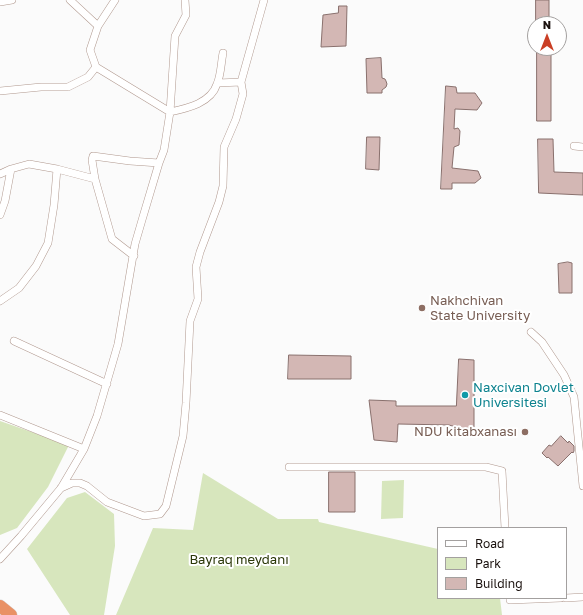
<!DOCTYPE html>
<meta charset="utf-8">
<style>
body{margin:0}
#map{position:relative;width:583px;height:615px;overflow:hidden;background:#fbfbfb;font-family:"Golos Text",sans-serif}
canvas{display:block}
.legend{position:absolute;left:437px;top:527px;width:130px;height:72px;box-sizing:border-box;background:#fff;border:1px solid #a3a09f;margin:0;padding:5px 7px;list-style:none;font-size:12px;color:#1a110e}
.legend li{display:flex;align-items:center;gap:8px;height:20px}
.legend b{width:20px;border:1px solid #a3a09f}
.north{position:absolute;left:527px;top:16px;width:40px;height:40px;box-sizing:border-box;background:#fff;border:1px solid #a3a09f;border-radius:50%;rotate:0deg;font-size:11px;font-weight:700;line-height:16px;text-align:center;color:#1a110e}
.north::after{content:'';display:block;margin:auto;width:14px;height:18px;background:#ca3f25;clip-path:polygon(50% 0,100% 100%,50% 72%,0 100%)}
</style>
<div id="map">
<canvas width="583" height="615"></canvas>
<ul class="legend">
<li><b style="height:5px;background:#fff"></b>Road</li>
<li><b style="height:11px;background:#d7e6bd"></b>Park</li>
<li><b style="height:11px;background:#d3b7b4"></b>Building</li>
</ul>
<div class="north">N</div>
</div>
<script>
const ctx = document.querySelector('canvas').getContext('2d');
ctx.lineJoin = 'round';
function fillPath(path, color) {
  ctx.fillStyle = color;
  ctx.fill(path, 'evenodd');
}
function strokePath(path, color, width, dash) {
  ctx.strokeStyle = color;
  ctx.lineWidth = width;
  ctx.lineCap = dash ? 'butt' : 'round';
  ctx.setLineDash(dash || []);
  ctx.stroke(path);
}
function write(font, color, halo, rows, align = 'center') {
  ctx.font = font + ' "Golos Text",sans-serif';
  ctx.lineWidth = 4;
  ctx.setLineDash([]);
  ctx.textBaseline = 'middle';
  ctx.strokeStyle = halo;
  ctx.fillStyle = color;
  for (const [text, x, y, turn = 0] of rows) {
    ctx.save();
    ctx.translate(x, y);
    ctx.rotate((+turn || 0) * Math.PI / 180);
    ctx.textAlign = isNaN(turn) ? turn : align;
    if (halo) ctx.strokeText(text, 0, 0);
    ctx.fillText(text, 0, 0);
    ctx.restore();
  }
}
const green = new Path2D(`
 M0,421L69,445L48,487L17,528L0,535Z
 M203,473L278,519H318L319,522L438,549V598H500L502,615H116L153,528L193,530Z
 M404,480L403,518L381,519L382,481Z
 M85,492L114,514L115,546L104,615H70L27,549L67,498Z`);
const building = new Path2D(`
 M536,0H549V24H536Z
 M339,6H347L346,46L321,47L323,15L338,13Z
 M537,48H551V121H537Z
 M381,58L382,78L385,79L386,81L387,84L386,87L382,90V93H367L366,59Z
 M446,86L456,87L457,93H475L482,103L477,110L455,109L454,129L458,128L460,131L459,145L454,147L452,168L478,171L481,178L475,183H452V189H441Z
 M367,137H380L379,170L366,169Z
 M538,139H553L554,172L583,173V195L539,193Z
 M568,262L572,263V293H559L558,264Z
 M289,355L351,356V379H288Z
 M459,359L474,360V432L449,425L398,424L397,442L374,440L369,400L396,401V406H456Z
 M561,436L568,443L569,441L574,446V451L573,453L572,452L558,466L548,457L547,458L542,453L549,445L551,446Z
 M329,472H355V512H329Z`);
const street = new Path2D(`
 M70,0L98,26
 M0,2L12,0
 M96,67L170,112C188,108 211,103 217,84C221,75 221,63 223,53
 M218,83L241,82
 M0,91L41,87H68L88,77L96,67L90,50L98,26L115,0
 M574,146L583,147
 M0,174L11,169L29,164L57,169L95,179
 M0,215L5,201L11,169
 M134,256L112,239L95,179L92,160L93,156L130,161L159,163
 M0,301L19,288L36,266L48,243L54,205L57,169
 M531,332L542,342L564,375L574,397L583,486
 M14,341L107,384
 M0,415L84,449
 M289,467H486L502,471L505,528
 M61,488L72,483H80L87,486L107,502L144,516L160,514L166,506L183,436L186,403L190,321L198,299L196,267L200,252L219,202L223,186L224,147L236,119L243,94L241,82L264,0
 M0,559L21,536L61,488L84,449L97,416L118,344L135,244L142,220L159,163L164,150L170,112L175,36L186,15L185,0
 M510,598V600L561,598
 M566,598L583,597`);
const highway = new Path2D(`
 M0,606L11,615`);
const markers = [
 [422,308,4,"#8d6e63"],
 [465,395,4,"#0f9aa8"],
 [525,432,4,"#8d6e63"]
];
const educationNames = [
 ["Nakhchivan",430,301],
 ["State University",430,316],
 ["NDU kitabxanası",517,432,"right"]
];
const cultureNames = [
 ["Naxcivan Dovlet",473,388],
 ["Universitesi",473,403]
];
const parkNames = [
 ["Bayraq meydanı",239,560]
];
fillPath(green, '#d7e6bd');
fillPath(building, '#d3b7b4');
strokePath(building, '#89706d', 1);
strokePath(street, '#b0988e', 8);
strokePath(highway, '#d6d4d4', 13);
strokePath(street, '#fff', 7);
strokePath(highway, '#e99165', 12);
for (const [x, y, r, color] of markers) {
  const dot = new Path2D();
  dot.arc(x, y, r, 0, 2 * Math.PI);
  ctx.fillStyle = color;
  ctx.fill(dot);
  strokePath(dot, '#fff', 1.5);
}
write('13px', '#785e54', '#fff', educationNames, 'left');
write('13px', '#0d838f', '#fff', cultureNames, 'left');
write('13px', '#2b3808', '#fff', parkNames);
</script>
